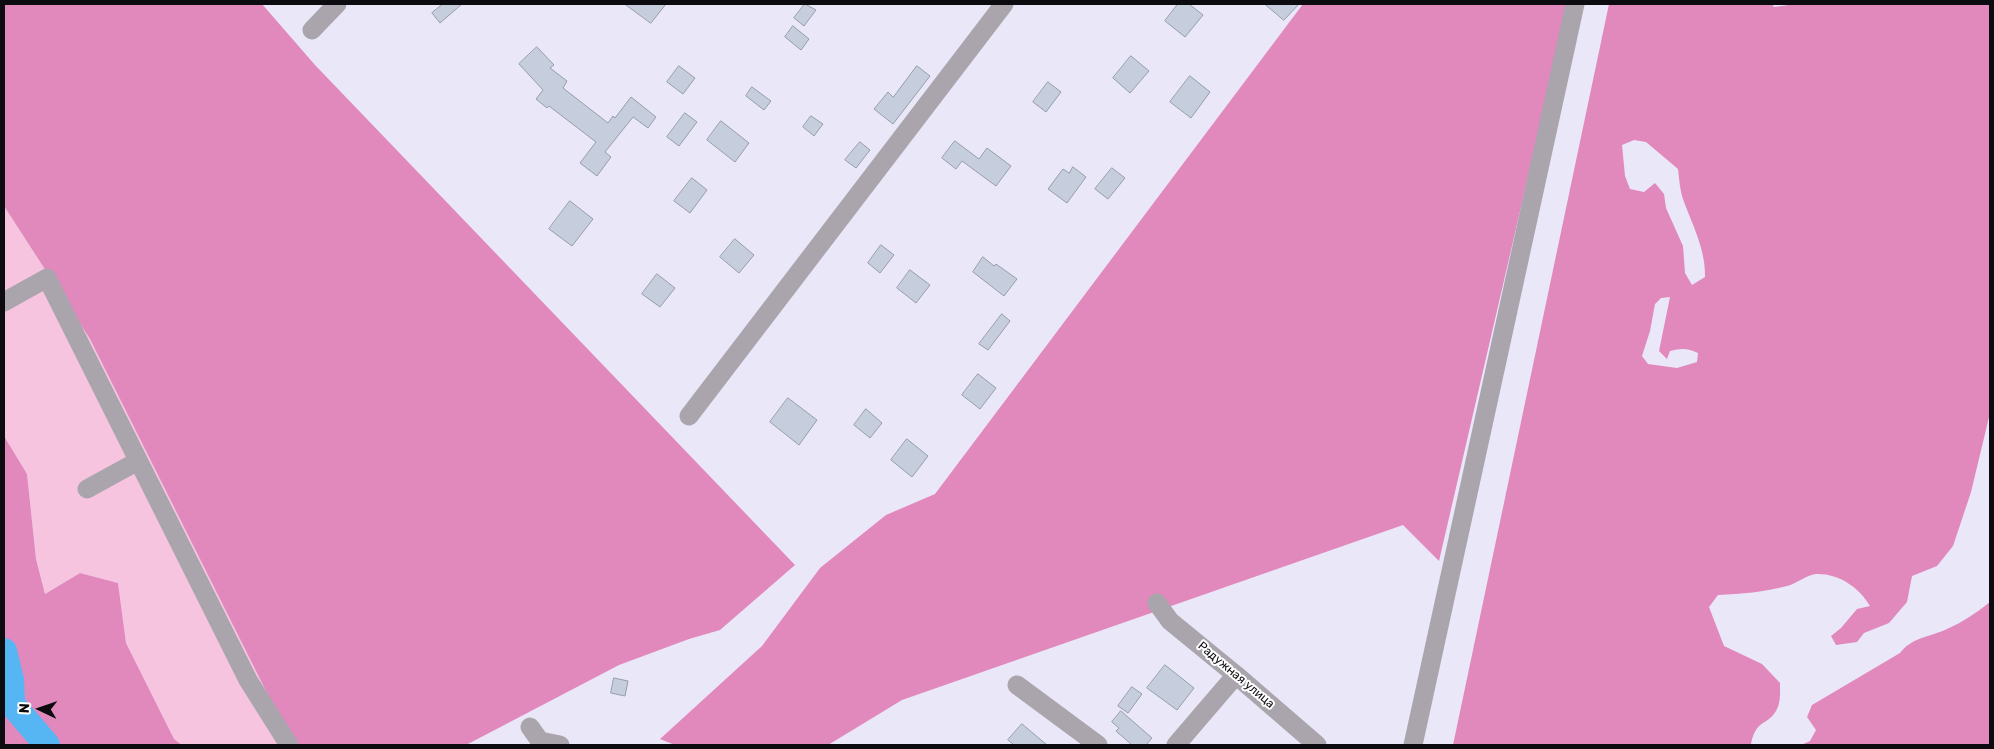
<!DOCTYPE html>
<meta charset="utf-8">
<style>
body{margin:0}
#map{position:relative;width:1994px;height:749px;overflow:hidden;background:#e9e7f8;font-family:Rubik,sans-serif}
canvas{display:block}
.frame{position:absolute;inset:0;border:5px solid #0c0b10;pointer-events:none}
.north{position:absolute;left:15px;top:684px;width:50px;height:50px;-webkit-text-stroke:4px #fff;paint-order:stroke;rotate:273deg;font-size:14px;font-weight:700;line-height:20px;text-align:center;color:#0c0b10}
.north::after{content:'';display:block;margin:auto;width:18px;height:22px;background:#0c0b10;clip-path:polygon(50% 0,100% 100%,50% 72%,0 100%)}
</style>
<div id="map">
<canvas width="1994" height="749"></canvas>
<div class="frame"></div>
<div class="north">N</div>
</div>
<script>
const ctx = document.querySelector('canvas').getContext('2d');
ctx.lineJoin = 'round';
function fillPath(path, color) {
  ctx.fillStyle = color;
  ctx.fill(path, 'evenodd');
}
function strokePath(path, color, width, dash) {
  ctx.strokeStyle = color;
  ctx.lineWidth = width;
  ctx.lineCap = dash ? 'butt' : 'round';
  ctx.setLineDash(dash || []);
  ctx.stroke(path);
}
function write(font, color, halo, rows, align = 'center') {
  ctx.font = font + ' Rubik,sans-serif';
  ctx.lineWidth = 4;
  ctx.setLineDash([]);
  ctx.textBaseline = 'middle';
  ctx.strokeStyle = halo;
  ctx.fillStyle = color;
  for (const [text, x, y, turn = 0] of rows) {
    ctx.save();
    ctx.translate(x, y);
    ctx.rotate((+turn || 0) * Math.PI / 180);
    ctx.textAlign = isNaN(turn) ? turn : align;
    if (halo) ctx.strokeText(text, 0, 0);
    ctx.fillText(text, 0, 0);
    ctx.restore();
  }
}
const green = new Path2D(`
 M4,206L90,339L293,745H182L174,739L126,643L118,583L80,573L45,594L36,559L27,474L4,436Z`);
const forest = new Path2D(`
 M4,4H262L315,65L795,565L720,630L689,639L619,665L466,745H293L90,339L4,206Z
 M1303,4H1568L1439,561L1403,525L902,700L828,745H675L660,739L762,646L820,568L886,515L935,494Z
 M1609,4H1772L1774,7L1796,4H1990V413L1971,492L1953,546L1937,566L1912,576L1907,602L1889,623L1864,633L1857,642L1836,645L1831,636L1841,628L1857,609L1870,606C1859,587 1838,573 1816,574C1806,575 1796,584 1787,586C1764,592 1741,594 1718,595L1709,607L1724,646L1762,664L1780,683C1780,692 1781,703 1776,711C1767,726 1756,719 1751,744L1753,745H1453ZM1634,140L1646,142L1678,169C1679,178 1680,190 1683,199C1692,224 1706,250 1705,277L1692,285L1685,273L1683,246L1666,208L1664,194L1655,183L1644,192L1630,189L1625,176L1622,145ZM1670,297L1659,351L1667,359L1670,351C1681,348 1688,348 1698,353L1697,362L1677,368L1648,364L1642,356L1650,331L1655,304L1661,298Z
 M4,436L27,474L36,559L45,594L80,573L118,583L126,643L174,739L182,745H4Z
 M1990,602V745H1801L1810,741L1816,730L1807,717L1812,705L1900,653C1912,637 1930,637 1947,629C1963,622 1976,613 1990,602Z`);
const river = new Path2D(`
 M4,651L11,680L12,704L47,745`);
const building = new Path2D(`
 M443,4H462L440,23L432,13Z
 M625,4H666L651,23Z
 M805,4L816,10L804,26L794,18Z
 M1178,4H1189L1203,15L1185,37L1165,21Z
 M1265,4H1299L1284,20Z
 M793,26L809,39L801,50L785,37Z
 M537,47L554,65L550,68L567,81L563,88L608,123L613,116L615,118L631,97L656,117L648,128L633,117L605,152L611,157L597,176L580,163L596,142L549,106L547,108L536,99L543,90L519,64Z
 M1131,56L1149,71L1130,93L1113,78Z
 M679,66L695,78L683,94L667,82Z
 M917,66L930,76L893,124L874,109L888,92L893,97Z
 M1190,76L1210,92L1191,118L1170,102Z
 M1048,82L1061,92L1046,112L1033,102Z
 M752,87L771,101L764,110L746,96Z
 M685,113L697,122L679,146L667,137Z
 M811,116L823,124L814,136L803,127Z
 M721,121L749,143L735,162L707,140Z
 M955,141L979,159L987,148L1011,166L996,186L962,161L956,169L942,158Z
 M860,142L870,150L856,168L845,160Z
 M1073,167L1086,177L1067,203L1048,189L1063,169L1069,173Z
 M1112,168L1125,178L1108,199L1095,189Z
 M692,178L707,190L690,213L674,201Z
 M570,201L593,219L572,246L549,229Z
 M735,239L754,255L739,273L720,257Z
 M881,245L894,255L880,273L868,263Z
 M983,257L994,266L996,264L1017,279L1004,296L973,272Z
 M910,270L930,285L916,303L897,288Z
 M657,274L675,288L660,307L642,294Z
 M1002,314L1010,321L988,350L979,344Z
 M978,374L996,388L980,409L962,395Z
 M788,398L817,420L799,445L770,422Z
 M866,409L882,423L870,438L854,425Z
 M907,439L928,456L912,477L891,460Z
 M1165,665L1194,688L1177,710L1147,688Z
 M614,678L628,681L625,696L611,693Z
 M1132,687L1142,694L1128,713L1118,706Z
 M1121,711L1152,738L1146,745H1132L1116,731L1119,728L1112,722Z
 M1022,724L1047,745H1014L1008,740Z`);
const minor = new Path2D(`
 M312,30L337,4
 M4,302L47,278L248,680L289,745
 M689,416L1004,4
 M87,489L138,461
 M1157,603L1170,621L1236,675L1317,745
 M1017,685L1098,745
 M530,727L540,741L560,745
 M1176,745L1236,675
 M1413,745L1575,4`);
const streetNames = [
 ["Радужная улица",1236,675,40]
];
fillPath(green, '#f7c4e0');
fillPath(forest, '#e188bc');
strokePath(river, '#56b6f3', 26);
fillPath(building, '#c6cedd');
strokePath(building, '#959cab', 1);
strokePath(minor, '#aaa5ac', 19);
write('12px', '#0c0b10', '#fff', streetNames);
</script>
